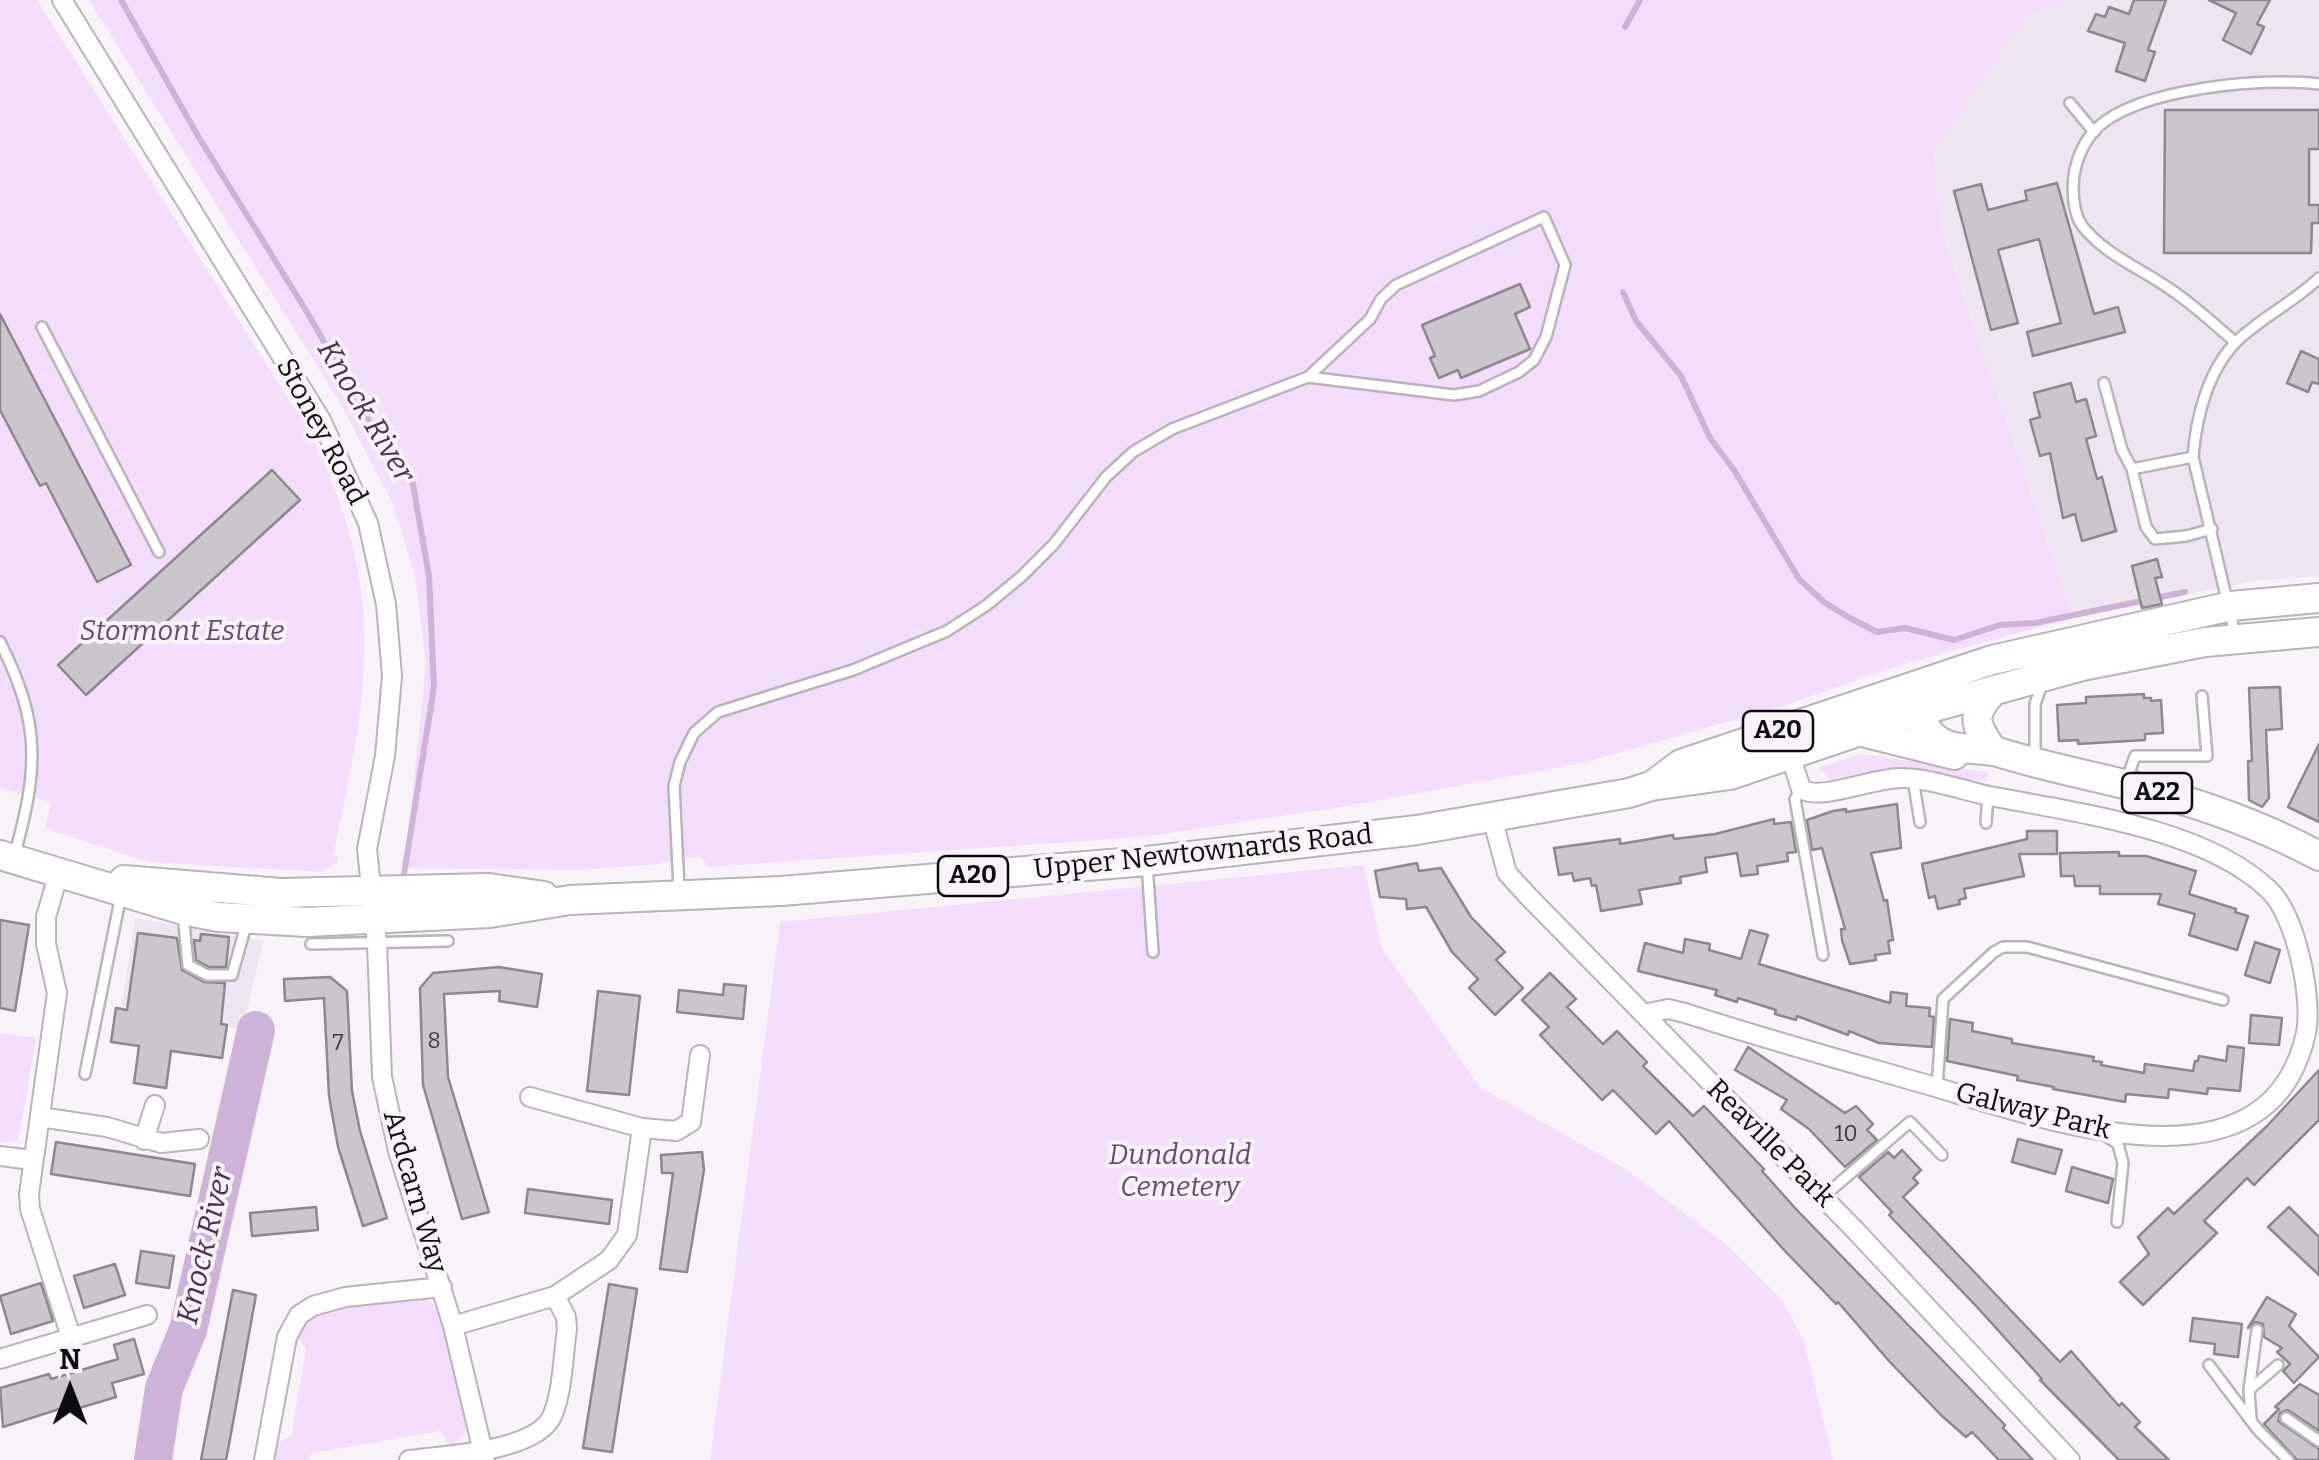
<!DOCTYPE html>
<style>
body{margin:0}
#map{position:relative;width:2319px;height:1460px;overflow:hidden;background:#f7f3f8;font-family:Bitter,serif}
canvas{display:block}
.north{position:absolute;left:20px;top:1340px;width:100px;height:100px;-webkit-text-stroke:8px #f7f3f8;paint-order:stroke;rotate:0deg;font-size:28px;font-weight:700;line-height:40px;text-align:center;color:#0c0b0d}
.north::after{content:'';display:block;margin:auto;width:35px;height:45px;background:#0c0b0d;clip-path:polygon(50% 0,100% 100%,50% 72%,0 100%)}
</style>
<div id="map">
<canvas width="2319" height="1460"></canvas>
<div class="north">N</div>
</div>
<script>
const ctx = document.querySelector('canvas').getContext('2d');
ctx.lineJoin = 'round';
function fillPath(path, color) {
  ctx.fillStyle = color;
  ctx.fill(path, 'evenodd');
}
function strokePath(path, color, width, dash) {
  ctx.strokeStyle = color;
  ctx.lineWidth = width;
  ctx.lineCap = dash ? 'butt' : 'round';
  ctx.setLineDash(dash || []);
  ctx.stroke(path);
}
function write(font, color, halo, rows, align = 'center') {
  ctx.font = font + ' Bitter,serif';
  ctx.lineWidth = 8;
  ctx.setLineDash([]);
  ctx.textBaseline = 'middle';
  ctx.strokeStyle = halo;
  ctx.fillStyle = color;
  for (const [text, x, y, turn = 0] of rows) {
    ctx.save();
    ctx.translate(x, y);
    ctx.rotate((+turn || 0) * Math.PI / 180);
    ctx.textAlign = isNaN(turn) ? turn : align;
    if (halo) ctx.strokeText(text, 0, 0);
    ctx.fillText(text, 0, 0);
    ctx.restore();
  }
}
const built = new Path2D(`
 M2068,0H2319V576L2259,580L2073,618L1941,229L1934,148L2026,17Z
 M135,918L263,941L243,1029L121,1009Z`);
const green = new Path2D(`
 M0,0H37L310,433C389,591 369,692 333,856H338V862L322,872L148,862L45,828L51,802L0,788Z
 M89,0H2068L2026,17L1934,149L1941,229L2073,618L1897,666L1786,705L1583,763L1348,806L1142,837L708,867L701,857L675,858L660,864L578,870L405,868L426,662L415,576L393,504L339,401Z
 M1861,754L1988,772L1986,781L1886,771L1832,781L1818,768Z
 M1364,865L1381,947L1480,1087L1622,1167L1727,1245L1782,1300L1804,1341L1833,1460H710L780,922Z
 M0,1033L36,1038L20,1134L17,1141L0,1143Z
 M417,1297L429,1301L439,1311L467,1420C467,1433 461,1438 450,1446L440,1431L312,1453L308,1460H277L273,1451L277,1443L291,1436L306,1349L296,1335L307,1317L323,1307Z`);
const stream = new Path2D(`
 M121,0L198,136L307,312L381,442L412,479L429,576L434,687L404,874
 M1625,27L1640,0
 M1623,292L1636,321L1681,376L1710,438L1734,470L1799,579L1824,602L1848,617L1877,632L1905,628L1954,640L2000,625L2035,623L2185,592`);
const river = new Path2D(`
 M153,1460L164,1388L188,1330L256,1030`);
const building = new Path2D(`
 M2134,0H2166L2148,50L2155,52L2145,81L2116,71L2125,43L2088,31L2096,14L2105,17L2109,7L2129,14Z
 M2209,0H2270L2257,24L2264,27L2251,54L2223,40L2236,13Z
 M2165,110H2319V149H2309V205H2319V223H2312L2311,253H2164Z
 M2057,183L2094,314L2118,307L2125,332L2033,356L2027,332L2061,323L2039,239L1998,250L2018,323L1991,330L1954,191L1981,184L1988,210L2027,200L2025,191Z
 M1520,284L1530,307L1515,314L1530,349L1461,378L1458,370L1439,378L1430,358L1435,356L1422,325Z
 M0,314L131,565L97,582L46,483L40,486L0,410Z
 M2301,351L2319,359V384L2312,382L2308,392L2287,383Z
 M2071,383L2076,402L2086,399L2096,436L2086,439L2097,479L2102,477L2116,531L2082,541L2075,514L2063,518L2050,453L2040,456L2030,420L2040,417L2034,393Z
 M272,470L300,500L86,695L58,665Z
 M2157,559L2162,577L2155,578L2162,604L2142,608L2132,566Z
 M2280,687L2282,729L2266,730L2269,798L2262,807L2249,800L2248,761H2252L2249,688Z
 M2144,694V698H2151V701L2161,700L2163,733L2145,734V740L2078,744V740L2059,741L2057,705L2086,703V697Z
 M2319,744V822L2288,807Z
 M1897,804L1901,848L1871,853L1884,901L1887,900L1893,940L1888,941L1890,953L1875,955L1876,960L1850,964L1842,940L1841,929H1845L1822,848L1812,850L1807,820L1833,811L1846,809V812Z
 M1774,819V824L1791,822L1796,852L1787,853L1788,861L1757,866L1758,874L1741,876L1737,853L1705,858L1707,872L1680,877L1681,883L1639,890L1642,904L1601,911L1596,885L1592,886L1590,878L1574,881L1572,873L1559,875L1554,848L1620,839V844L1673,835L1674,839L1715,834Z
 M2027,831H2057V854H2019L2024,876L1964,889L1966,898L1959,900L1960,904L1938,909L1935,896L1929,898L1922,864L2027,839Z
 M2119,852V856H2146L2196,871L2189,894L2236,909L2235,912L2248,916L2237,950L2189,935L2195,914L2158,904L2161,894H2100V886H2075L2074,876H2061L2060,853Z
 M1417,863L1419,871L1441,868L1471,917L1505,952L1496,960L1523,988L1495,1015L1469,988L1478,979L1452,952L1426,907L1407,909L1406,899L1380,897L1375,871Z
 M0,920L29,925L15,1011L0,1008Z
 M1750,930L1768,935L1759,964L1890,1003L1891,992L1907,994L1906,1006L1930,1008L1929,1016L1934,1017L1932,1047L1879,1043L1849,1031L1848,1035L1797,1016L1796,1020L1775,1014L1776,1010L1738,998L1737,1002L1715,995L1717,990L1638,971L1645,943L1683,953L1685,939L1710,944L1709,950L1741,959Z
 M138,933L177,938L182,970L204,982L225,983L221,1024L227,1025L222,1058L171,1051L166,1088L134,1083L139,1046L111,1042L116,1008L127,1010Z
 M201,934L229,937L226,967H209L196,960L194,940L200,941Z
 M2255,942L2280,950L2270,983L2245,975Z
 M499,967L542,974L537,1007L499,1001L500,991L444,994L448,1077L489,1212L462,1219L423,1085L420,988L433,973Z
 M1550,973L1576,999L1567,1007L1603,1044L1617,1031L1647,1062L1643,1066L1693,1116L1704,1106L1764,1169L1762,1171L1795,1208L2005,1425L2003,1428L2033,1460H1999L1972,1432L1966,1437L1942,1416L1889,1361L1838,1302L1836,1304L1784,1250L1669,1121L1656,1134L1613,1090L1602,1100L1540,1035L1549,1027L1522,1000Z
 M330,977L347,991L352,1091L360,1131L387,1218L363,1226L338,1147L329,1096L324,998L285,1001L284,979Z
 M724,984L746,986L743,1019L677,1012L679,990L723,995Z
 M598,991L640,996L629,1095L587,1091Z
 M2251,1015L2282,1018L2279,1045L2249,1043Z
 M1950,1019L1973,1023L1972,1031L2012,1039V1043L2094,1057L2093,1061L2102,1062L2101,1065L2144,1073L2145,1064L2193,1071L2195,1061H2198L2199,1056L2226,1061L2228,1046L2244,1048L2240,1091L2208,1088L2207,1094L2169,1089L2168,1098L2126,1094L2125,1102L2053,1089L2054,1087L2017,1080L2018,1076L1947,1061Z
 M1748,1047L1845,1113L1856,1106L1873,1124L1867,1130L1877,1140L1845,1167L1809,1129L1781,1109L1787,1100L1735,1070Z
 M2319,1070V1120L2254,1185L2247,1178L2204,1221L2217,1233L2143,1305L2120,1282L2149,1254L2138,1237L2168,1208L2174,1214L2267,1126Z
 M2018,1139L2062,1150L2055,1174L2012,1162Z
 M56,1142L195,1164L190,1196L51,1174Z
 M1902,1150L1921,1170L1913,1178L1918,1183L1903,1197L2060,1362L2071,1351L2119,1406L2122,1403L2140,1422L2135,1427L2169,1460H2119L2040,1380L2042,1379L1977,1307L1889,1215L1892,1212L1859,1177L1888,1152L1894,1158Z
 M702,1152L704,1170L687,1272L660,1269L673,1173H662L661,1155Z
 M2072,1167L2113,1179L2108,1203L2066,1191Z
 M528,1189L612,1200L609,1224L525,1213Z
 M316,1207L318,1230L252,1236L250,1213Z
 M2289,1207L2319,1237V1275L2268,1227Z
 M141,1251L174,1256L169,1288L136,1283Z
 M115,1264L125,1295L84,1308L74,1276Z
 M41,1283L53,1321L11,1334L0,1296Z
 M609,1284L637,1289L612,1452L583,1448Z
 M233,1290L256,1295L232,1428L226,1460H201Z
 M2267,1297L2296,1314L2289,1326L2319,1357L2294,1383L2283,1371L2290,1364L2277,1352L2282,1348L2264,1337L2263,1324L2255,1322L2248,1328Z
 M2193,1318L2242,1324L2238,1357L2214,1354L2215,1344L2190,1341Z
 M134,1339L144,1374L112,1383L116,1397L73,1410L72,1405L3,1427L0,1388L49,1374L51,1379L118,1359L114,1345Z
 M2300,1384L2319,1395V1431L2288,1410L2280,1413L2278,1421L2319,1449V1460H2297L2264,1424L2279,1409L2275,1407Z`);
const service = new Path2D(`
 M2070,103L2094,132
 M42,327L159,552
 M2235,342C2214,324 2194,305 2170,289C2140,268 2107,256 2083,227C2073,214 2072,191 2074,175C2077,158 2084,141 2097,128C2139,88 2264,77 2319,84
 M2104,383L2122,450L2132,469L2193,457
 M2132,469L2146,527L2155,539L2186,536L2212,529
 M2235,634L2193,457C2196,417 2208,370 2237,341C2262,317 2294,302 2319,278
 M0,642C42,725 38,770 14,857
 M2035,760V704L2043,682
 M1913,779L1920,822
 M2126,782L2135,756H2207L2202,696
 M1801,789L1795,799L1823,955
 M1986,823L1988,795
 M1147,863L1153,952
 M679,889L674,786L680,762L694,733L718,712L853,670L947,631L987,605L1022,576L1054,544L1106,477L1133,452L1172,429L1308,377L1370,319L1381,299L1396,285L1544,217L1565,265L1546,337L1534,360L1519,372L1479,391L1454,395L1308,377
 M183,913L188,965L207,975H232L247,922
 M311,944L448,941
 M85,1074L121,895
 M1937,1088L1943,999L1994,952L2003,947H2027L2223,1000
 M2103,1134L2118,1144L2123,1163L2117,1222
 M1823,1197L1910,1122L1942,1155
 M2209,1365L2258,1430L2288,1460
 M2249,1390L2278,1365
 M2251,1418L2249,1390L2257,1330
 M2286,1418L2319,1441`);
const minor = new Path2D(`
 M62,0L321,420L368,523L386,604L392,676L385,756L367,849L377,943L382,1077L398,1151L453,1326L485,1460
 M1492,817L1507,873L1528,896L1854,1229L2070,1460
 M59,872L46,917V944L57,993L29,1194L30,1209L71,1337
 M1644,1014L1668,1009L1685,1013C1765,1039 1845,1061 1925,1084C2036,1116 2268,1206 2306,1033C2313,998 2296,915 2269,890C2204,827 2070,812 1985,795C1959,789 1931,779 1904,778C1876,776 1822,802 1801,789L1791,757
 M530,1097L642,1128L676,1131L691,1122L700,1055
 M40,1117L107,1127L161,1143L199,1139
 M144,1140L155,1105
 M0,1156L32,1160
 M453,1326L555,1296L609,1260L627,1235L642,1128
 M0,1359L147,1315
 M264,1460L287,1337L299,1315L313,1306L345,1297L442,1287
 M409,1460C444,1455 539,1452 553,1414C563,1389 563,1356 567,1329L566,1317L555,1296`);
const trunk = new Path2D(`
 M1912,696C1916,710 1925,733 1939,741C1956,752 1980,747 1998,752C2045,767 2093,776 2140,788C2202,804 2263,826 2319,856
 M1862,732L1954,755
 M1993,751C1974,723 1970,716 1994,690
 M1653,785L1681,764L1992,660L2231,606L2319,598
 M0,855L183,910L218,917L307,922L490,913L570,900L781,891L1147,861L1417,830L1629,793L1651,786L1730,775L1916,712L2082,666L2205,642L2319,632
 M124,880L281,893L489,888L544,896`);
const numberNames = [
 ["8",434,1042],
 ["7",338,1044],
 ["10",1846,1135]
];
const shields = [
 [1778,731,70],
 [2157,793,70],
 [973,876,70]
];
const shieldNames = [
 ["A20",1778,731],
 ["A22",2157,793],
 ["A20",973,876]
];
const streetNames = [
 ["Stoney Road",321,432,62],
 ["Upper Newtownards Road",1203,853,-6],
 ["Galway Park",2033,1112,14],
 ["Reaville Park",1770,1144,45],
 ["Ardcarn Way",414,1192,74]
];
const parkNames = [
 ["Stormont Estate",182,632],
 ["Dundonald",1180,1156],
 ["Cemetery",1180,1188]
];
const waterNames = [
 ["Knock River",365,412,59],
 ["Knock River",206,1246,-77]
];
fillPath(built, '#ede5f0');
fillPath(green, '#f2ddfa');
strokePath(stream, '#cdb3d7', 6);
strokePath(river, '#cdb3d7', 38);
fillPath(building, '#cac6cb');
strokePath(building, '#8c888d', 2.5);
strokePath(service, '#b8b4b9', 14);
strokePath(minor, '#b8b4b9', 22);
strokePath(trunk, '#b8b4b9', 32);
strokePath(service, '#fff', 9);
strokePath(minor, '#fff', 18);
strokePath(trunk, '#fff', 28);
write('22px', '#3c3a3c', null, numberNames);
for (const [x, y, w] of shields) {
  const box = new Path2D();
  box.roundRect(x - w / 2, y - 20, w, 40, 8);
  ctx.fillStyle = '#f7f3f8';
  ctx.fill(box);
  strokePath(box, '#0c0b0d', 2.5);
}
write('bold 25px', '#0c0b0d', null, shieldNames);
write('28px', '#0c0b0d', '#f7f3f8', streetNames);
write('italic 28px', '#6b4778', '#f7f3f8', parkNames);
write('italic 30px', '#4e2b5a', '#f7f3f8', waterNames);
</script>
